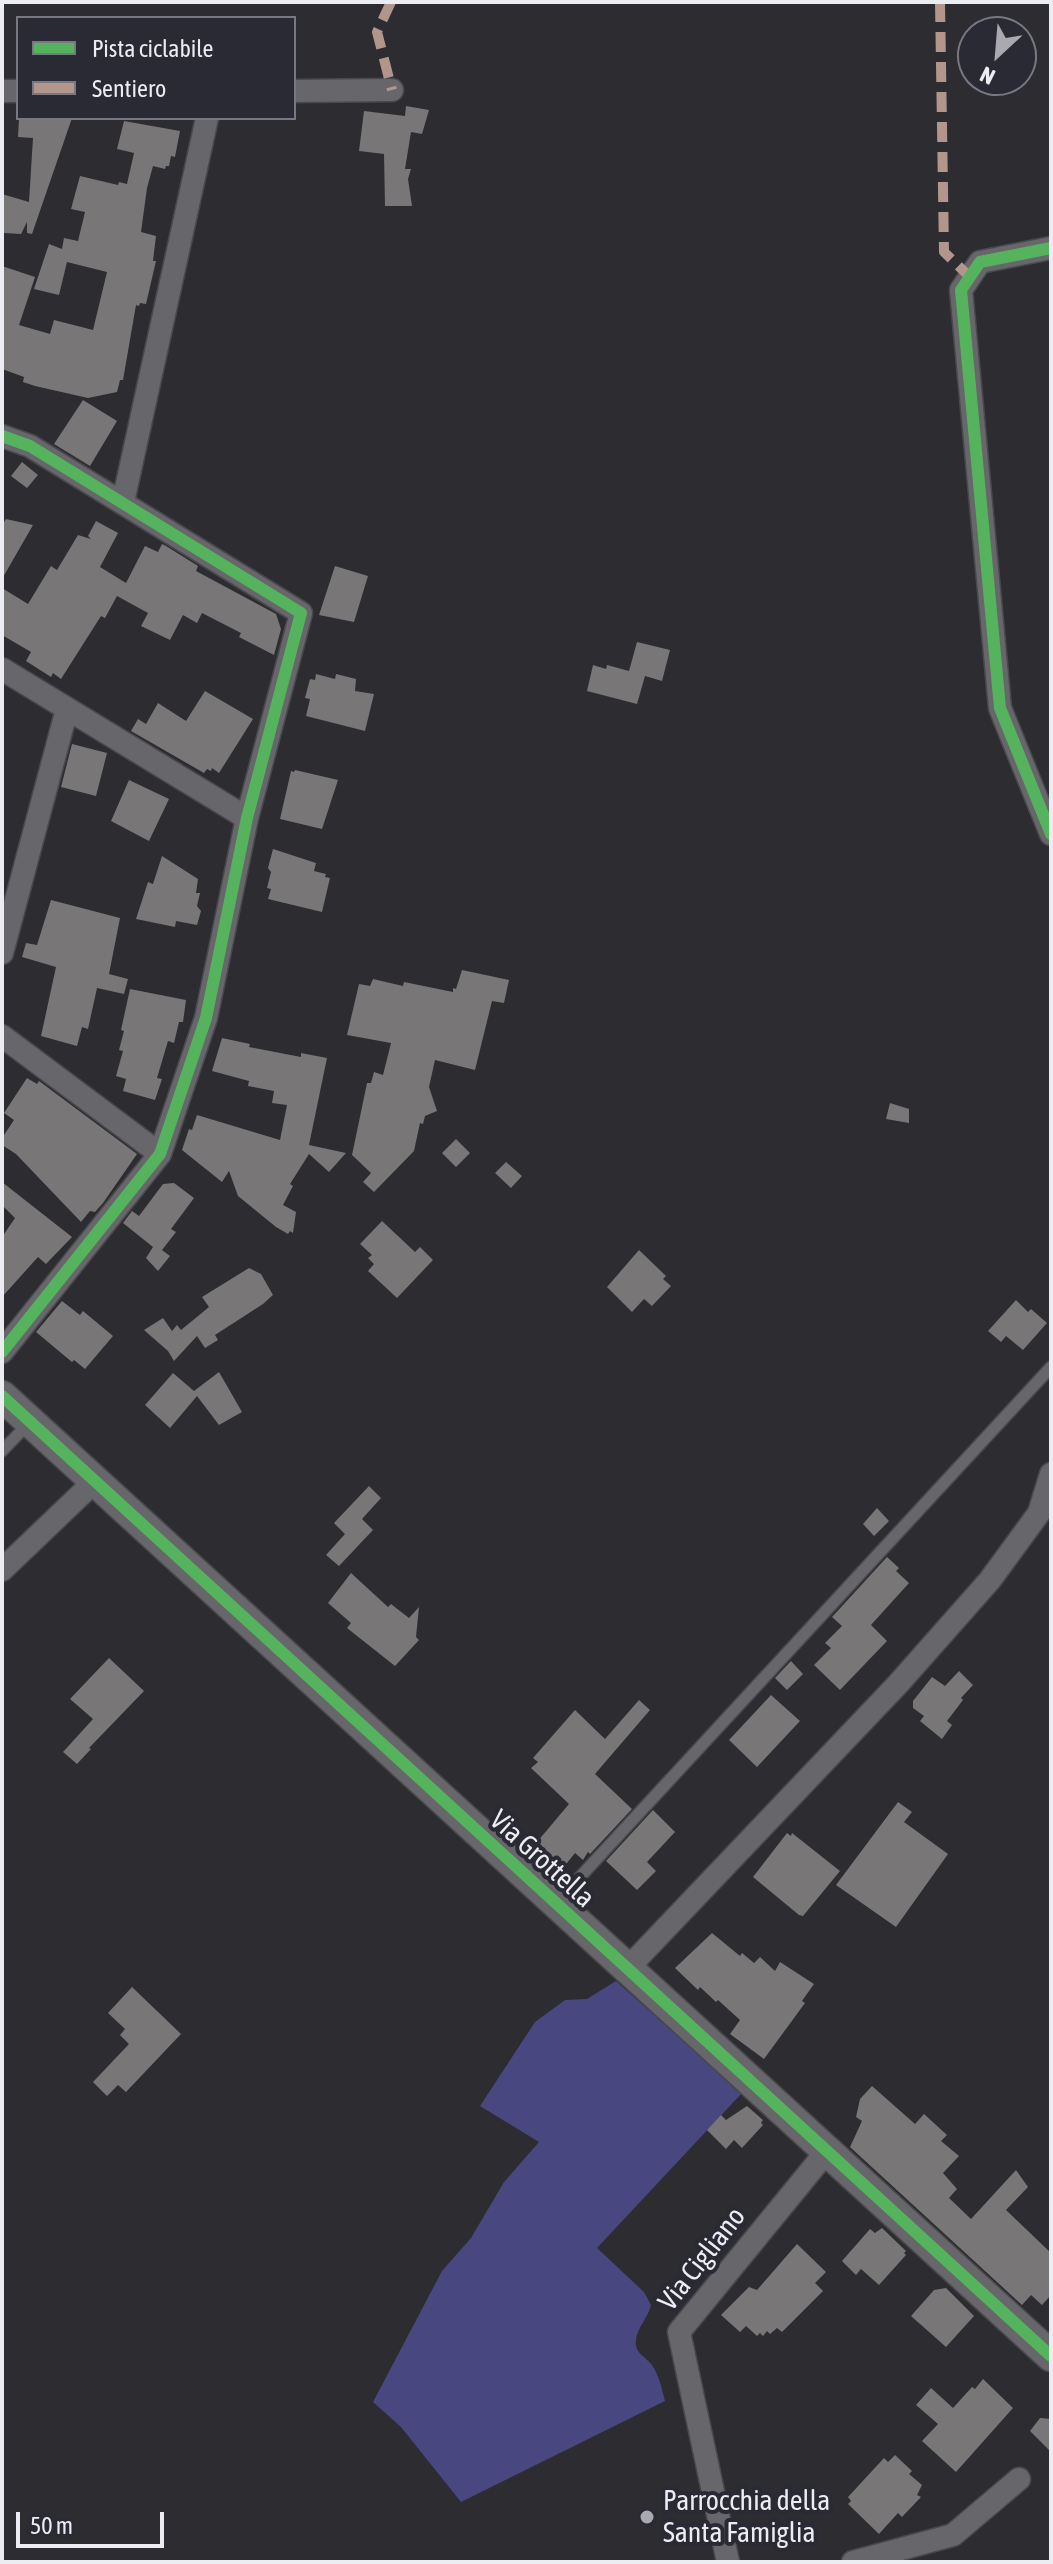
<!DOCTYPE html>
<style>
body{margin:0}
#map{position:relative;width:1053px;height:2564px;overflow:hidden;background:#2c2c31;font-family:"Asap Condensed",sans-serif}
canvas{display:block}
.frame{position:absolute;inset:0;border:4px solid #ececf3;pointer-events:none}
.legend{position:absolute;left:16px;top:16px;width:280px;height:104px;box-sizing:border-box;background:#292a34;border:2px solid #777880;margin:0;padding:10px 14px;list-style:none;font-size:24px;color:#ececf3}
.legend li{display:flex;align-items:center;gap:16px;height:40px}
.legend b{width:40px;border:2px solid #777880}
.north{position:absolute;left:957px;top:16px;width:80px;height:80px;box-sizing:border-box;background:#292a34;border:2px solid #777880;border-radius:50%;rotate:206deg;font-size:22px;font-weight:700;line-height:32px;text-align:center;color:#ececf3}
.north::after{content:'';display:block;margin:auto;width:28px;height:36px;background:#a9a9af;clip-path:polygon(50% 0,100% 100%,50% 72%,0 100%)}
.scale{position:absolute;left:16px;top:2512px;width:148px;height:36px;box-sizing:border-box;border:4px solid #ececf3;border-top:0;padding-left:10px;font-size:24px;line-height:28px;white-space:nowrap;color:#ececf3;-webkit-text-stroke:6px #292a34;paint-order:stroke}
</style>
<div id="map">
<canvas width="1053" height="2564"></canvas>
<div class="frame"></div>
<ul class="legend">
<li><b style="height:10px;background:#56b35d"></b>Pista ciclabile</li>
<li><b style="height:10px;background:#b2968c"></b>Sentiero</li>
</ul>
<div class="north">N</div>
<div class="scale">50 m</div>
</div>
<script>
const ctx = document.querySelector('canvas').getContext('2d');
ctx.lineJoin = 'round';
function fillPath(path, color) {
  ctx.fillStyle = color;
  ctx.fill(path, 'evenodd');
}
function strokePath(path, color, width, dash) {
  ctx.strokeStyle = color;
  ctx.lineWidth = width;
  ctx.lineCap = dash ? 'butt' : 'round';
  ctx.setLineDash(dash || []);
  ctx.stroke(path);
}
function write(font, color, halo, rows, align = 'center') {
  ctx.font = font + ' "Asap Condensed",sans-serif';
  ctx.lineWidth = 8;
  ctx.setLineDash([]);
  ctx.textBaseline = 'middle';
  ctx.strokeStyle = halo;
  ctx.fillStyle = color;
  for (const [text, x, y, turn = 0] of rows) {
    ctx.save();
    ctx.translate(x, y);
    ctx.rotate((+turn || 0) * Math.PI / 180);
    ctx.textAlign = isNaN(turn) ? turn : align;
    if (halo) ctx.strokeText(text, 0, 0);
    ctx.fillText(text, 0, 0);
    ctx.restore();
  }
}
const forest = new Path2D(`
 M616,1981L742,2093L597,2248L644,2292L651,2305C648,2318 637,2328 636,2340C634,2353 645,2356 652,2365C659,2375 662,2389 665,2401L461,2502L401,2427L373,2402L442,2271L471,2238L504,2182L539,2142L480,2106L535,2022L565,2000L587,1999Z`);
const building = new Path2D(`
 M406,106L429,110L422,134L411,132L405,169H411L408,179L412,206H385L384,154L359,151L364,111L405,116Z
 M19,118H72L32,234L27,233V222L21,234L4,233L2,223V194L29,202L33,138L18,137Z
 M124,121L180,131L175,157L171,156L169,166H166L165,169L153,166L147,188L141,232L156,236L153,261H156L146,304L140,303L139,306L136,305L123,380H120L117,392L88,398L35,386L23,382L24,377L2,369V266L35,277L19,325L50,334L54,320L93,330L107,272L67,262L59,295L34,289L49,244L62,249L64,238L78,241L85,212L71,209L80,176L118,185L119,182L127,184L134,153L117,149Z
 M83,400L117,421L90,466L54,444Z
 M22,462L38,475L27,488L11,476Z
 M6,519L33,525L2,579V525Z
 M96,521L118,533L100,567L126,583L145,546L158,552L162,544L166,546L198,566L196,571L276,614L281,629L274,655L239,637L241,633L202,613L197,623L183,615L170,640L141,626L148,613L117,596L105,618L101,616L61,679L53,673L51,677L26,661L31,652L2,635V588L28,604L51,566L57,570L78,535L91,539L88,536Z
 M335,566L368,576L354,622L319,615Z
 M637,642L670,650L662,681L645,676L637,704L587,691L593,665L606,669L607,665L629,671Z
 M316,674L335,679L336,674L356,679L355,691L374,694L365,731L306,716L310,699L305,698L310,679L315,680Z
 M205,691L253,719L219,773L212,768L211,771L207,769L204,773L131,731L138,719L146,724L158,703L186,721Z
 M72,744L107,753L96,796L61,787Z
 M295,770L338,780L322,829L280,819L291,771L294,772Z
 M129,780L169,799L149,841L111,821Z
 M273,849L316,863L314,871L326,874L325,877L330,878L322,912L268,899L271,889L267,888L271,872L268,868Z
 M162,856L198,879L196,893H200L197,906L201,911L197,925L176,921L175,927L136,919L148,882L153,884Z
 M51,900L120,918L109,974L128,979L124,994L97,988L88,1029L82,1027L77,1046L41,1036L56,967L22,957L26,943L37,945Z
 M462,970L509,980L504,1003L492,1001L475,1070L435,1060L429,1087L437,1111L425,1116L423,1124L420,1123L414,1151L374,1192L363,1182L371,1173L352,1155L367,1083H371L374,1072L383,1075L391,1043L347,1035L359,984L370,986L373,979L403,986L404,982L453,992V988L456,989Z
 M130,989L186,1000L183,1022H179L174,1043L168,1041L157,1078L162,1079L155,1100L123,1091L126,1079L116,1076L123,1051L119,1050L124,1031L121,1030Z
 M222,1038L250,1044L249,1047L301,1057V1053L327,1058L309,1145L346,1153L329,1172L309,1154L290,1184L293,1186L283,1205L296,1212L293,1233L290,1231L288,1234L276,1227L238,1196L229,1171L222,1182L182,1150L189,1129L192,1130L197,1115L280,1140L287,1105L272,1103L274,1091L248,1086L249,1081L212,1071Z
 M27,1078L37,1084L39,1081L137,1154L103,1203L95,1212L90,1211L81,1222L16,1154L2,1145V1138L14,1120L4,1113Z
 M890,1103L909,1109V1123L886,1119Z
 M456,1139L470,1153L456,1167L442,1153Z
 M506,1162L522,1176L511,1188L495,1173Z
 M2,1182L72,1237L46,1264L38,1257L2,1297V1237L15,1218L2,1205Z
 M174,1183L194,1198L171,1229L176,1232L162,1250L170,1256L158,1271L146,1258L153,1247L123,1223L132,1211L139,1216L163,1184Z
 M382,1221L415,1252L420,1247L433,1260L397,1298L368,1271L374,1264L368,1258L372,1255L360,1244Z
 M639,1250L666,1276L663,1279L671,1286L652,1306L644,1299L632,1312L607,1287Z
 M249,1268L261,1274L273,1295L263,1304L215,1335L218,1340L205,1348L197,1336L174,1361L168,1351L144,1330L163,1318L172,1331L177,1325L181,1330L209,1307L202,1297Z
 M1016,1300L1028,1312L1031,1309L1047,1323L1023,1350L1006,1336L1001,1342L988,1331Z
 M62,1301L80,1315L83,1311L113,1336L85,1369L74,1360L72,1362L36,1332Z
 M219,1372L242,1412L219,1425L197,1396L170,1428L145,1405L173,1373L194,1391Z
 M369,1486L381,1498L362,1519L373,1530L339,1566L326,1555L345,1534L334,1523Z
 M877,1508L889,1521L874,1536L863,1524Z
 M887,1557L899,1568L896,1571L909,1583L871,1625L887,1641L840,1690L814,1665L831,1648L825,1643L842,1626L832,1617Z
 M351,1573L388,1607L391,1604L409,1618L419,1607L416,1637L419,1640L395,1666L347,1628L351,1623L328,1603Z
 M109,1658L144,1691L89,1748L91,1749L77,1764L63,1752L93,1719L70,1699Z
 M791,1661L803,1674L787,1690L775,1678Z
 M959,1671L973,1685L961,1698L963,1700L947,1721L952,1725L942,1739L920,1721L924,1716L913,1708V1701L932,1677L945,1686Z
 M771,1695L800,1721L757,1767L729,1740Z
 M639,1700L650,1710L595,1774L632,1809L590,1854L588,1852L583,1860L575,1853L563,1868L537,1842L569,1804L531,1768L538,1762L533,1758L575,1710L605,1739Z
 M898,1802L912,1812L904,1822L948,1854L896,1927L836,1885Z
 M653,1810L675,1832L647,1862L656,1871L637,1890L606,1861Z
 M787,1833L791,1836L792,1833L840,1871L803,1916L799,1915L753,1877Z
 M712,1933L740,1956L742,1953L754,1963L760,1957L775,1971L780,1962L814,1984L802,2001L805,2003L764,2059L730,2034L740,2020L718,2000L716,2002L700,1987L698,1990L675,1968Z
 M132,1987L181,2034L126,2092L118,2085L107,2096L93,2082L129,2044L120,2035L125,2029L108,2013Z
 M872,2086L915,2124L924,2114L947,2135L941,2141L959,2156L943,2173L957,2189L949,2198L971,2219L1016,2170L1028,2187L1006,2210L1051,2253V2295L1042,2305L1031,2295L1022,2305L850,2147L862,2121L856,2117L860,2099Z
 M747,2106L763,2120L761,2123L763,2125L742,2148L734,2140L726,2149L707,2130L721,2115L726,2120Z
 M882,2228L906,2251L904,2253L906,2255L879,2285L861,2269L856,2275L842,2261L870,2229L875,2233Z
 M797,2244L826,2272L815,2283L823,2291L782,2332L777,2328L770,2334L767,2331L763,2336L760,2333L757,2336L746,2326L740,2332L721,2315L749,2287L757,2290Z
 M946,2288L974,2316L946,2347L911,2316L934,2290Z
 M983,2379L1013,2408L956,2472L922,2441L938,2424L916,2405L931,2388L953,2408L972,2387L975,2389Z
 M1040,2418L1051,2419V2452L1030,2431Z
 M895,2455L912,2471L909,2474L922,2485L917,2495L921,2497L902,2517L898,2513L879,2534L848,2504L851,2501L848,2497L884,2458L888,2462Z`);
const lane = new Path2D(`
 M2,1451L30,1422
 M556,1903L1051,1367`);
const street = new Path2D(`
 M2,91H18
 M294,91L392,90
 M1051,248L980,262L961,290L1000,708L1051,834
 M2,436L30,446L301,613L247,818L206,1018L160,1154L2,1352
 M123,502L207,118
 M2,669L247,818
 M2,953L67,709
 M2,1036L160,1154
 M2,1570L94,1482
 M627,1969L898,1684L990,1580L1039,1513L1051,1474
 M728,2562L679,2332L827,2151
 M853,2562L953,2535L1019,2479`);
const secondary = new Path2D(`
 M2,1396L1051,2356`);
const quiet = new Path2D(`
 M391,2L377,32L392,90
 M940,2L944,252L970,277`);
const cycleway = new Path2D(`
 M1051,248L980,262L961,290L1000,708L1051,834
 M2,436L30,446L301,613L247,818L206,1018L160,1154L2,1352
 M2,1396L1051,2356`);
const markers = [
 [647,2517,8,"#a9a9af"]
];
const streetNames = [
 ["Via Grottella",542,1859,42],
 ["Via Cigliano",702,2259,-52]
];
const poiNames = [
 ["Parrocchia della",663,2501],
 ["Santa Famiglia",663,2533]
];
fillPath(forest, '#494780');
fillPath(building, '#787676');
strokePath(lane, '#48484d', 14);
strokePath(street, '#48484d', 25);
strokePath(secondary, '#48484d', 33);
strokePath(lane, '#66666b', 11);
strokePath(street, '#66666b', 22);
strokePath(secondary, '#66666b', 30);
strokePath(quiet, '#b2968c', 10, [20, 10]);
strokePath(cycleway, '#56b35d', 12);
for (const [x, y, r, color] of markers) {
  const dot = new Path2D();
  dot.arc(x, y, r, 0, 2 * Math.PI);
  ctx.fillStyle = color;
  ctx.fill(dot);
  strokePath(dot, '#292a34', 3);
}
write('28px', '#ececf3', '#292a34', streetNames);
write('28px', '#ececf3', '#292a34', poiNames, 'left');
</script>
